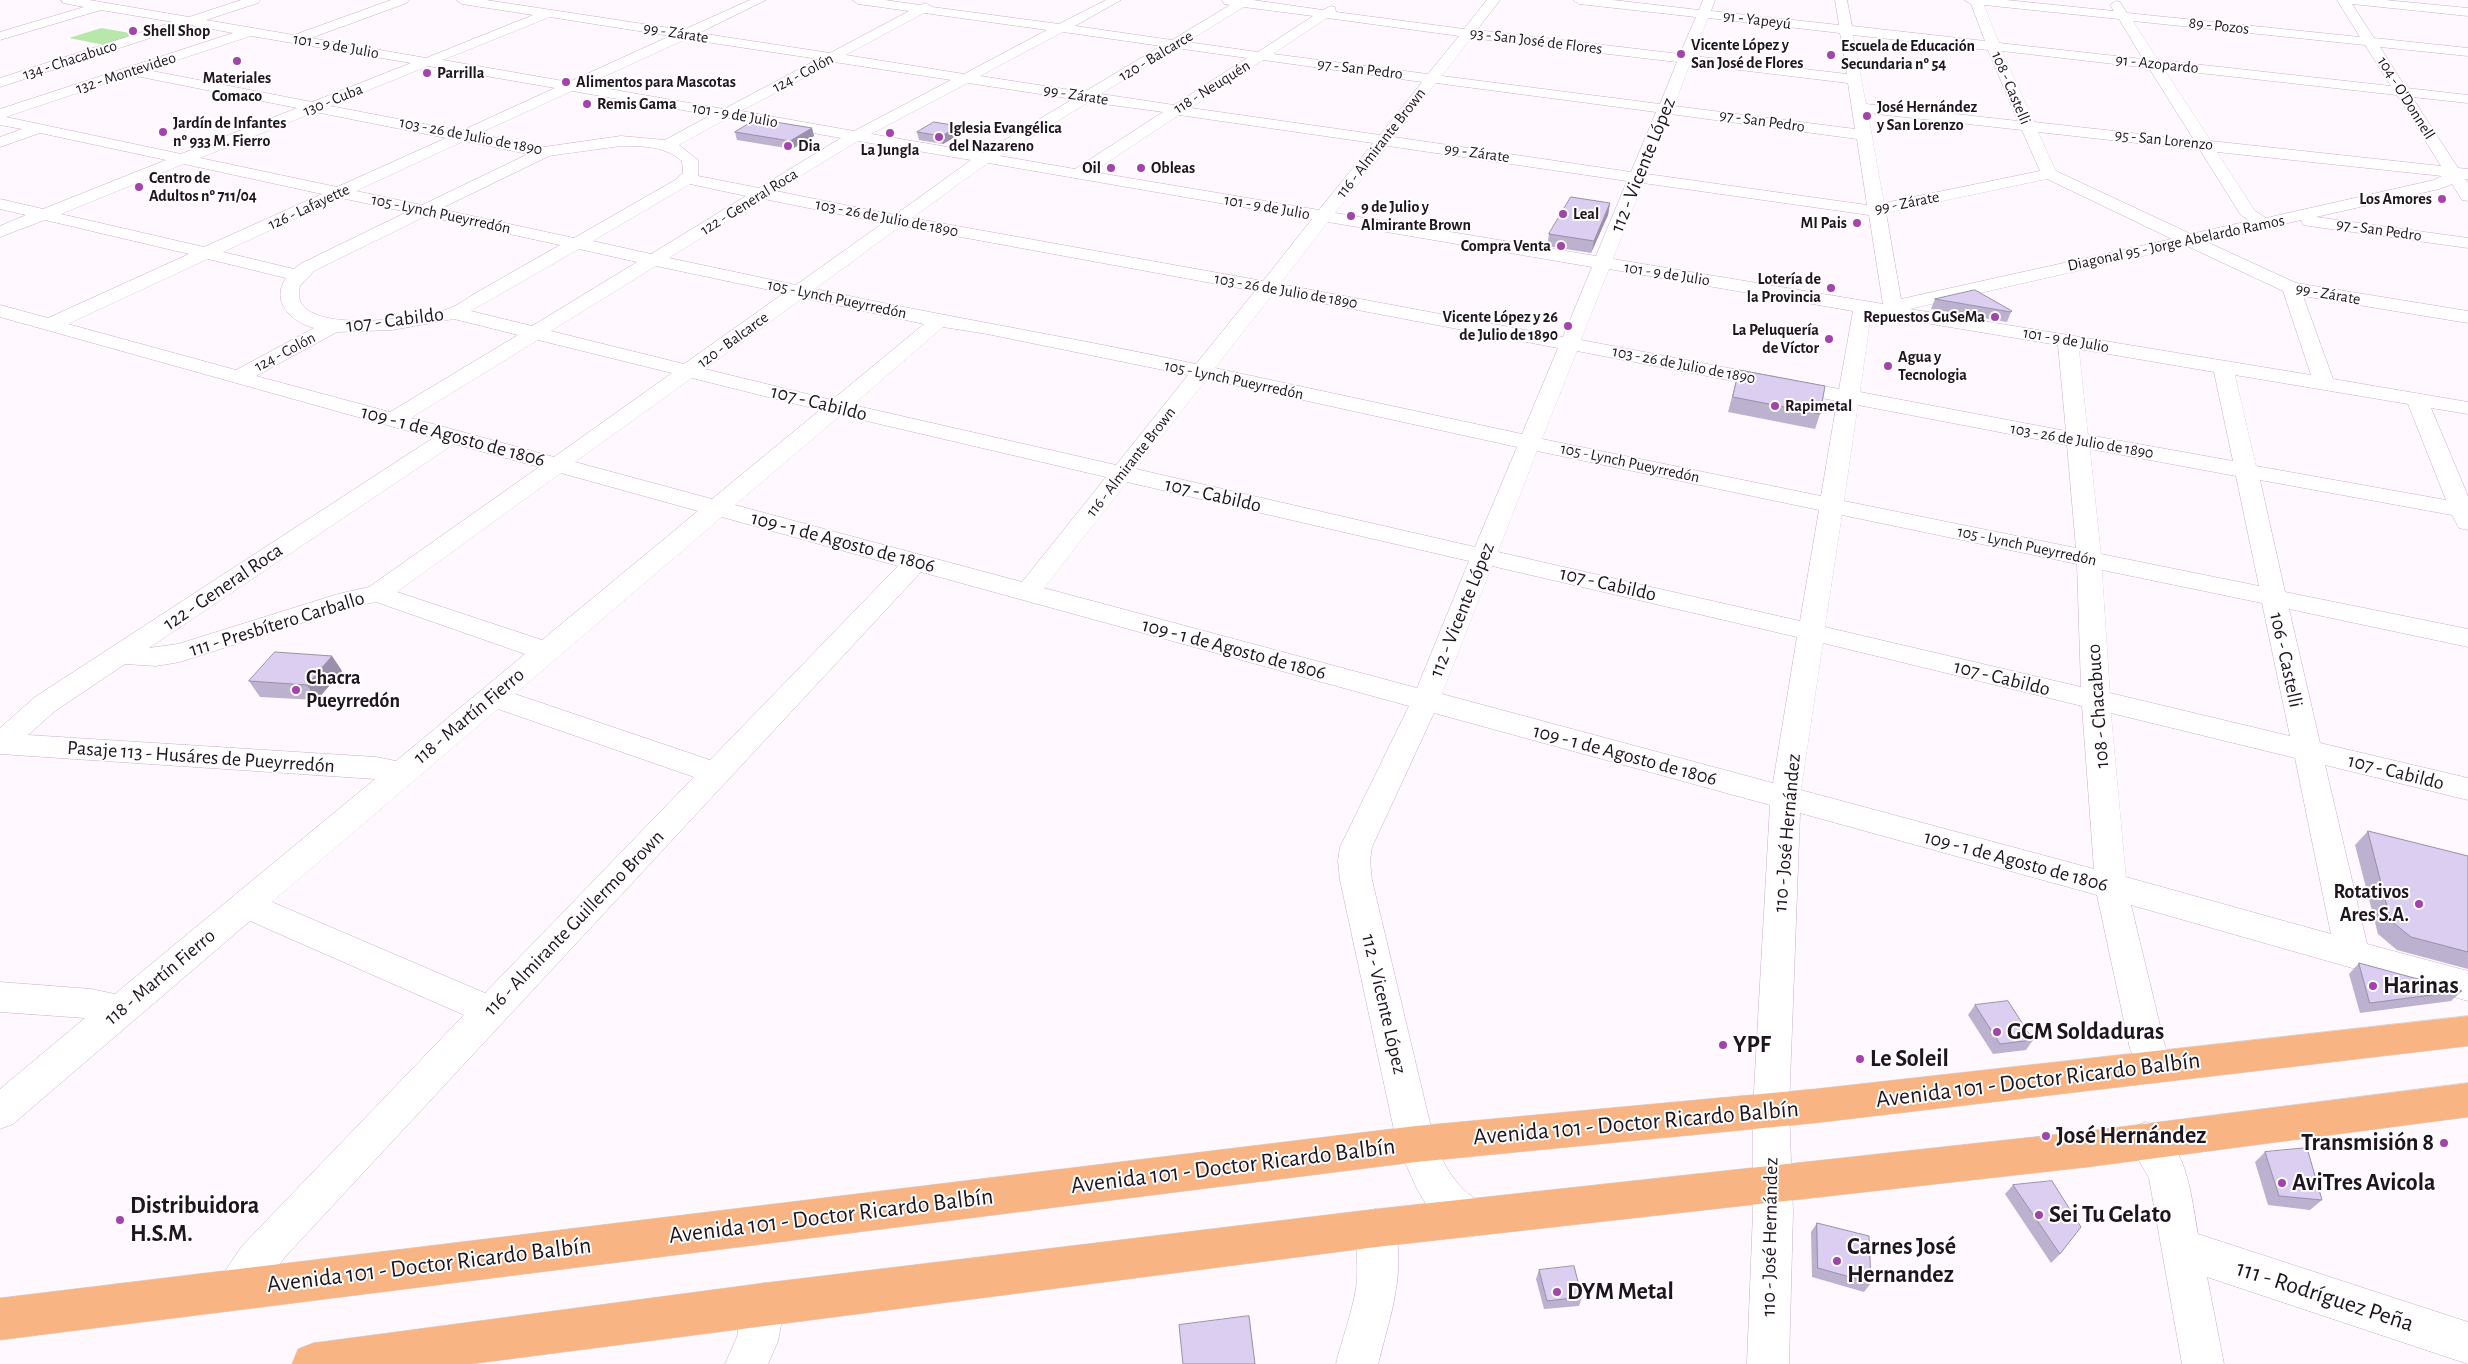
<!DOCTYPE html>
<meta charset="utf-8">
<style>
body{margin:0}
canvas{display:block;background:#fff9ff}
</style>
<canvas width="2468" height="1364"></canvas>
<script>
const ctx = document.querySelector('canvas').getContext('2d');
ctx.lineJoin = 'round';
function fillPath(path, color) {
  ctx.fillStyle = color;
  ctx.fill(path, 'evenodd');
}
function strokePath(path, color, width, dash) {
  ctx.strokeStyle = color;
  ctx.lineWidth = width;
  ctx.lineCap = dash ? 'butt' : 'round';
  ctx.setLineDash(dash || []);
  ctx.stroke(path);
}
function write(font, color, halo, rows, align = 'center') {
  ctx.font = font + ' "Alegreya Sans",sans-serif';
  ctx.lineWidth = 4;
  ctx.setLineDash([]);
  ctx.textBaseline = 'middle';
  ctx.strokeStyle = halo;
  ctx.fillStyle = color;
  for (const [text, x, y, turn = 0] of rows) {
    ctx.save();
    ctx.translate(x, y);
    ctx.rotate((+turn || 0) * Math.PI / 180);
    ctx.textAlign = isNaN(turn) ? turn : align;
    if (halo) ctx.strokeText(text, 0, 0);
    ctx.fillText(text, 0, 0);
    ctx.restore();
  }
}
const green = new Path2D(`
 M101,28L136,34L104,45L69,38Z`);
const minor = new Path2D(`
 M61,0H89L189,17L241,0H260L258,3L206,20L294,35L391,0H409L407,3L311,38L426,58L533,15L462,4L456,0H486L683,30L750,0H766L699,33L830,53L909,11L858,4L852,0H885L920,5L926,3L932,7L1059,24L1106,0H1121L1075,26L1172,40L1230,5L1224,4L1222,0H1253L1323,10L1331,6L1335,7L1336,12L1464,29L1487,0H1500L1477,30L1680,54L1696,17L1579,4L1573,0H1613L1699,10L1703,0H1715L1711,11L1839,25L1835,0H1847L1852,26L1985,41L1971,4L1964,0H2006L2114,11L2110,5L2116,1L2120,2L2127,13L2360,37L2337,0H2385L2468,8V16L2352,4L2374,38L2468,48V56L2380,47L2406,88L2468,95V103L2412,97L2458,168L2468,169V179H2465L2468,183V201L2462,200L2452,184L2439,189L2316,217L2468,238V248L2309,226L2303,225L2301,220L2207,242L2296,283L2468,311V323L2303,296L2333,379L2468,402V414L2431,408L2468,496V530L2459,528L2452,515L2260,480L2285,592L2468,629V647L2289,609L2320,743L2468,778V800L2325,765L2367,944L2468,971V1001L2131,905L2165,1046L2175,1066L2170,1077L2157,1082L2144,1077L2130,1049L2097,895L1800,813L1789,1109L1793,1212L1789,1364H1747L1753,1212V1109L1770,805L1434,713L1372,847L1370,861L1372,880L1435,1144C1442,1161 1451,1177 1464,1190C1477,1202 1482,1200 1490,1218L1484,1232L1470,1237L1446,1225L1429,1209L1417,1189L1397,1144L1340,880L1338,861L1340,847L1409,706L921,572L285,1257L251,1302L237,1308L223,1302L217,1288L223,1274L242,1246L464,1015L250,921L13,1124L0,1129V1089L85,1018L0,1012V982L91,989L115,994L375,779L0,754V728L35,697L433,438L0,317V305L48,318L189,254L45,220L0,237V226L26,215L0,209V199L43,209L166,160L40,133L0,147V137L22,129L0,125V109L233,33L190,25L0,87V78L173,22L101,10L0,40V32L84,7L63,3ZM1984,5L2119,19L2143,59L1999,43ZM1244,7L1313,16L1258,52L1187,42ZM924,13L1047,30L964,74L846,55ZM550,17L670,36L569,82L443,60ZM1327,18L1459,36L1428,74L1273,54ZM1708,18L1840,33L1847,74L1693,56ZM2133,21L2365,45L2391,86L2158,60ZM1063,32L1161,46L1084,92L980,76ZM1853,35L1988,50L2018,121L1866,104ZM251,36L411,63L312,102L147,70ZM1471,38L1677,62L1660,104L1442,76ZM686,39L818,59L724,109L586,85ZM1176,48L1247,58L1174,105L1101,94ZM2002,51L2149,68L2194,140L2034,122ZM1263,60L1422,82L1380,135L1191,108ZM834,62L951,80L854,131L741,111ZM1690,64L1848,83L1855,129L1674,106ZM428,66L555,88L461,131L330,106ZM2164,69L2397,95L2441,166L2211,141ZM131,75L297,108L181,154L6,117ZM968,83L1073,99L983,153L871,134ZM1436,83L1656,112L1631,172L1394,137ZM572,91L711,115L665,140L621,136L544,147L478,134ZM1089,102L1163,112L1075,169L1000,156ZM315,112L446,138L337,187L200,158ZM1868,113L2022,130L2040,171L1884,203ZM1670,114L1857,139L1867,205L1647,174ZM1179,115L1373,143L1319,210L1093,172ZM728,118L841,138L759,188L698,176V160L679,145ZM2038,132L2200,150L2240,214L2249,221L2191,234L2056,171ZM464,141L528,154L422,205L356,191ZM858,141L971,160L895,215L776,191ZM621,146C644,146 664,146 682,161L683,173L675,180L574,238L440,209L549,156ZM1388,146L1627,181L1596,256L1335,213ZM2217,152L2442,176L2434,180L2266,218L2255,211ZM988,163L1312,219L1263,281L912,218ZM184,164L322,194L204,247L61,214ZM2047,179L2172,239L1901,299L1886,213ZM1643,183L1869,215L1883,304L1613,259ZM690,184L746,196L651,254L593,241ZM341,198L407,212L302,263L294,269L223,252ZM764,199L883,223L796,285L669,258ZM426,216L560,245C534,260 507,275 481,290C470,296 459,305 448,309C422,318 285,339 300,286L314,271ZM1328,222L1592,267L1563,337L1280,284ZM901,226L1255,291L1196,364C1070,337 942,316 815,289ZM2187,246L2283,291L2311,375L1910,309ZM579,249L637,262L532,326L471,311ZM208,259L286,278C270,301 291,322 314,328L236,370L68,324ZM656,266L784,293L684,364L551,331ZM1609,269L1853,311L1839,389L1581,340ZM1273,294L1558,348L1522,434L1215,368ZM803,298L924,324L832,400L705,369ZM1871,314L2058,345L2066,431L1860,392ZM454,319L518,335L390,412L256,376L337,332L392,330ZM943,327L987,334L1188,375L1116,465L853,405ZM538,340L672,373L554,457L411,418ZM2079,349L2214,372L2233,461L2088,435ZM1577,351L1837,401L1821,496L1542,439ZM2235,375L2408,404L2446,500L2256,466ZM692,378L820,410L712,499L575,462ZM1207,379L1517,447L1475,547L1136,469ZM1858,405L2067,445L2076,548L1844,501ZM841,415L1106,477L1022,582L735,505ZM454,444L539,467L369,587L338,594L178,644L149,648ZM2090,449L2236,476L2259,586L2101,554ZM1537,451L1819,510L1800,621L1498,552ZM561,473L698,511L542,640L397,592ZM1127,482L1469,561L1417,688L1044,588ZM1842,515L2077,564L2081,687L1825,627ZM722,517L898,566L710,760L515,694ZM1492,566L1797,637L1773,783L1442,694ZM2102,570L2262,603L2290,736L2110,693ZM376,602L525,654L396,761L376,757L28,735L55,711L125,664L156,666L180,662L351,607ZM1823,643L2082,706L2094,869L1801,790ZM498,709L694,777L485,993L272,902ZM2111,713L2295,758L2331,934L2126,877Z
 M2146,1122C2187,1138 2191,1196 2198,1234L2468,1322V1364L2207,1277L2224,1364H2182L2149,1178L2127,1140L2133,1128Z
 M1376,1209L1390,1214C1410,1262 1390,1317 1378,1364H1336C1342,1339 1352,1313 1356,1288C1360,1263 1352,1237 1362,1214Z
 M764,1283L779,1289L785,1304L778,1341L768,1364H725L737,1337L743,1304L749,1289Z`);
const major = new Path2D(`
 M2468,1016V1046L1815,1123L1416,1162L0,1340V1298L1416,1126L1815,1089Z
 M2468,1083V1117L2088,1167L1376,1247L471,1364H292L298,1349L313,1343L764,1283L1376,1209L2088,1131Z`);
const wall = new Path2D(`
 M958,126L960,134L943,144L919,140L917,132Z
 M812,128L814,136L792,149L737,140L735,132Z
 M1610,203L1608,215L1591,253L1547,246L1549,234Z
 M1935,299L2011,312L2007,322L1931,309Z
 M1739,370L1820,414L1815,429L1728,412Z
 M332,656L342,671L317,700L260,697L249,681Z
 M2368,831L2468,856V969L2397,950L2378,934L2355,845Z
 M2359,963L2462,991L2451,1001L2360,1013L2349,974Z
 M1975,1005L2033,1040L2026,1050L1993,1054L1968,1015Z
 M2265,1152L2322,1200L2310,1210L2268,1205L2255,1162Z
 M2013,1185L2060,1254L2051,1263L2005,1194Z
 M1817,1223L1871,1283L1864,1292L1812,1277L1811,1232Z
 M1539,1270L1582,1297L1579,1306L1544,1309L1536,1279Z`);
const shadedWall = new Path2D(`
 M958,126L960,134L943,144L942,136Z
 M812,128L814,136L792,149L790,141Z
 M1610,203L1608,215L1591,253L1594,241Z
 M332,656L342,671L317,700L307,685Z`);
const building = new Path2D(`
 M757,119L812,128L790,141L735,132Z
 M934,122L958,126L942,136L917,132Z
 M1571,197L1610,203L1594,241L1549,234Z
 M1975,290L2012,311L2011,312L1935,299Z
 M1739,370L1825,386L1820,414L1733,397Z
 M275,652L332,656L307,685L249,681Z
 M2368,831L2468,856V952L2411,937L2391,921Z
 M2359,963L2462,991L2370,1003Z
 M2008,1001L2033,1040L2000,1044L1975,1005Z
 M2307,1148L2322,1200L2279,1196L2265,1152Z
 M2052,1181L2081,1227L2060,1254L2013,1185Z
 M1817,1223L1869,1236L1871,1283L1818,1268Z
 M1574,1266L1582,1297L1547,1301L1539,1270Z
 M1249,1316L1255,1364H1183L1179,1325Z`);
const markers = [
 [133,31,5,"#a343ab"],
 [1681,54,5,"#a343ab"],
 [1831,55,5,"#a343ab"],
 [237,61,5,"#a343ab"],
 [427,73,5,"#a343ab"],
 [566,82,5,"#a343ab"],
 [587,104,5,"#a343ab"],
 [1867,116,5,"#a343ab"],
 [163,132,5,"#a343ab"],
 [890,133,5,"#a343ab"],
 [939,137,5,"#a343ab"],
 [788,146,5,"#a343ab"],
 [1111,168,5,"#a343ab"],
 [1141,168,5,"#a343ab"],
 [139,187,5,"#a343ab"],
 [2442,199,5,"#a343ab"],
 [1563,214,5,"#a343ab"],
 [1351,216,5,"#a343ab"],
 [1857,223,5,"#a343ab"],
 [1561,246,5,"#a343ab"],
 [1831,288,5,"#a343ab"],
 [1995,317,5,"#a343ab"],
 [1568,326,5,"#a343ab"],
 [1829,339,5,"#a343ab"],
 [1888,366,5,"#a343ab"],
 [1775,406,5,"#a343ab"],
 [296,690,5,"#a343ab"],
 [2419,904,5,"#a343ab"],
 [2373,986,5,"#a343ab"],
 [1997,1032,5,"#a343ab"],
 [1723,1045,5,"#a343ab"],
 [1860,1059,5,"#a343ab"],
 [2046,1136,5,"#a343ab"],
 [2444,1143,5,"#a343ab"],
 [2282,1183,5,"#a343ab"],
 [2039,1215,5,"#a343ab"],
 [120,1220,5,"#a343ab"],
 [1837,1261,5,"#a343ab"],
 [1557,1292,5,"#a343ab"]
];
const farStreetnames = [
 ["91 - Yapeyú",1757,20,7],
 ["89 - Pozos",2219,26,6],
 ["99 - Zárate",676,33,9],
 ["93 - San José de Flores",1536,41,7],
 ["101 - 9 de Julio",336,46,10],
 ["120 - Balcarce",1156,56,-31],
 ["134 - Chacabuco",70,60,-18],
 ["91 - Azopardo",2157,64,6],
 ["97 - San Pedro",1360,69,7],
 ["132 - Montevideo",126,73,-18],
 ["124 - Colón",803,73,-28],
 ["118 - Neuquén",1212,87,-32],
 ["108 - Castelli",2011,88,67],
 ["99 - Zárate",1076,95,9],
 ["104 - O'Donnell",2406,98,58],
 ["130 - Cuba",333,100,-22],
 ["101 - 9 de Julio",735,115,10],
 ["97 - San Pedro",1762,121,8],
 ["103 - 26 de Julio de 1890",471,136,11],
 ["95 - San Lorenzo",2164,140,6],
 ["116 - Almirante Brown",1381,143,-52],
 ["99 - Zárate",1477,153,8],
 ["122 - General Roca",749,202,-32],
 ["99 - Zárate",1907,203,-11],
 ["126 - Lafayette",309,207,-25],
 ["101 - 9 de Julio",1267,207,10],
 ["105 - Lynch Pueyrredón",441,214,12],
 ["103 - 26 de Julio de 1890",887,218,11],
 ["97 - San Pedro",2379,230,8],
 ["Diagonal 95 - Jorge Abelardo Ramos",2176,243,-12],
 ["101 - 9 de Julio",1667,274,9],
 ["103 - 26 de Julio de 1890",1286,291,10],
 ["99 - Zárate",2328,294,10],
 ["105 - Lynch Pueyrredón",837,299,12],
 ["120 - Balcarce",733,340,-36],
 ["101 - 9 de Julio",2066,340,10],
 ["124 - Colón",285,352,-28],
 ["103 - 26 de Julio de 1890",1684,365,11],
 ["105 - Lynch Pueyrredón",1234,380,12],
 ["103 - 26 de Julio de 1890",2082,441,10],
 ["116 - Almirante Brown",1131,462,-52],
 ["105 - Lynch Pueyrredón",1630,463,12],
 ["105 - Lynch Pueyrredón",2027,546,12]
];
const farPoinames = [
 ["Shell Shop",143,31],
 ["Vicente López y",1691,45],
 ["San José de Flores",1691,63],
 ["Escuela de Educación",1841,46],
 ["Secundaria nº 54",1841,64],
 ["Parrilla",437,73],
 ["Materiales",237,78,"center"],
 ["Comaco",237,96,"center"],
 ["Alimentos para Mascotas",576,82],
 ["Remis Gama",597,104],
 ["José Hernández",1877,107],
 ["y San Lorenzo",1877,125],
 ["Jardín de Infantes",173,123],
 ["nº 933 M. Fierro",173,141],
 ["Iglesia Evangélica",949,128],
 ["del Nazareno",949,146],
 ["Dia",798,146],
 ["La Jungla",890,150,"center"],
 ["Oil",1101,168,"right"],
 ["Obleas",1151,168],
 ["Centro de",149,178],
 ["Adultos nº 711/04",149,196],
 ["Los Amores",2432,199,"right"],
 ["9 de Julio y",1361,207],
 ["Almirante Brown",1361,225],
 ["Leal",1573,214],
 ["MI Pais",1847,223,"right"],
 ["Compra Venta",1551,246,"right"],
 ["Lotería de",1821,279,"right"],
 ["la Provincia",1821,297,"right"],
 ["Vicente López y 26",1558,317,"right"],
 ["de Julio de 1890",1558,335,"right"],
 ["Repuestos GuSeMa",1985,317,"right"],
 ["La Peluquería",1819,330,"right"],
 ["de Víctor",1819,348,"right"],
 ["Agua y",1898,357],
 ["Tecnologia",1898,375],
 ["Rapimetal",1785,406]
];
const streetNames = [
 ["112 - Vicente López",1643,165,-68],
 ["107 - Cabildo",395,320,-7],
 ["107 - Cabildo",819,403,14],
 ["109 - 1 de Agosto de 1806",453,436,15],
 ["107 - Cabildo",1213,495,13],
 ["109 - 1 de Agosto de 1806",843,542,15],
 ["107 - Cabildo",1608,584,13],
 ["122 - General Roca",223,587,-34],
 ["112 - Vicente López",1462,610,-68],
 ["111 - Presbítero Carballo",277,624,-17],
 ["109 - 1 de Agosto de 1806",1234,649,15],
 ["106 - Castelli",2286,660,78],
 ["107 - Cabildo",2002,678,14],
 ["108 - Chacabuco",2098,706,-94],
 ["118 - Martín Fierro",469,716,-40],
 ["109 - 1 de Agosto de 1806",1625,755,15],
 ["Pasaje 113 - Husáres de Pueyrredón",201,757,4],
 ["107 - Cabildo",2396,772,14],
 ["110 - José Hernández",1787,833,-85],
 ["109 - 1 de Agosto de 1806",2016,861,15],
 ["116 - Almirante Guillermo Brown",574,923,-46],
 ["118 - Martín Fierro",160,977,-40],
 ["112 - Vicente López",1384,1004,77],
 ["110 - José Hernández",1770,1237,-89]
];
const poiNames = [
 ["Chacra",306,678],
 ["Pueyrredón",306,701],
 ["Rotativos",2409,892,"right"],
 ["Ares S.A.",2409,915,"right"]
];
const nearPoinames = [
 ["Harinas",2383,986],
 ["GCM Soldaduras",2007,1032],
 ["YPF",1733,1045],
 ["Le Soleil",1870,1059],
 ["José Hernández",2056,1136],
 ["Transmisión 8",2434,1143,"right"],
 ["AviTres Avicola",2292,1183],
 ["Distribuidora",130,1206],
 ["H.S.M.",130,1234],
 ["Sei Tu Gelato",2049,1215],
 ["Carnes José",1847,1247],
 ["Hernandez",1847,1275],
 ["DYM Metal",1567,1292]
];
const nearStreetnames = [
 ["Avenida 101 - Doctor Ricardo Balbín",2038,1080,-7],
 ["Avenida 101 - Doctor Ricardo Balbín",1636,1123,-5],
 ["Avenida 101 - Doctor Ricardo Balbín",1233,1166,-7],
 ["Avenida 101 - Doctor Ricardo Balbín",831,1216,-7],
 ["Avenida 101 - Doctor Ricardo Balbín",429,1265,-7],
 ["111 - Rodríguez Peña",2325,1296,18]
];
fillPath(green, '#b7e8a9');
strokePath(minor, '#caaec9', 1);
strokePath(major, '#d7d5d7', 1);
fillPath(minor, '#fff');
fillPath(major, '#f9b484');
fillPath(wall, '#bcb1cf');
fillPath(shadedWall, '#9990a9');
fillPath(building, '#dbcef1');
strokePath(building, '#9990a9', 1);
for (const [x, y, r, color] of markers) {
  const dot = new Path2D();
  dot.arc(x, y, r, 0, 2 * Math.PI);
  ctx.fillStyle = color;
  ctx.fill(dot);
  strokePath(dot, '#fff', 2);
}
write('16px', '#1f151f', '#fff', farStreetnames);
write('bold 16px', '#1f151f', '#fff', farPoinames, 'left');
write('20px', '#1f151f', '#fff', streetNames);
write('bold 20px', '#1f151f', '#fff', poiNames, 'left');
write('bold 24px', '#1f151f', '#fff', nearPoinames, 'left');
write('24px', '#1f151f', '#fff', nearStreetnames);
</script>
